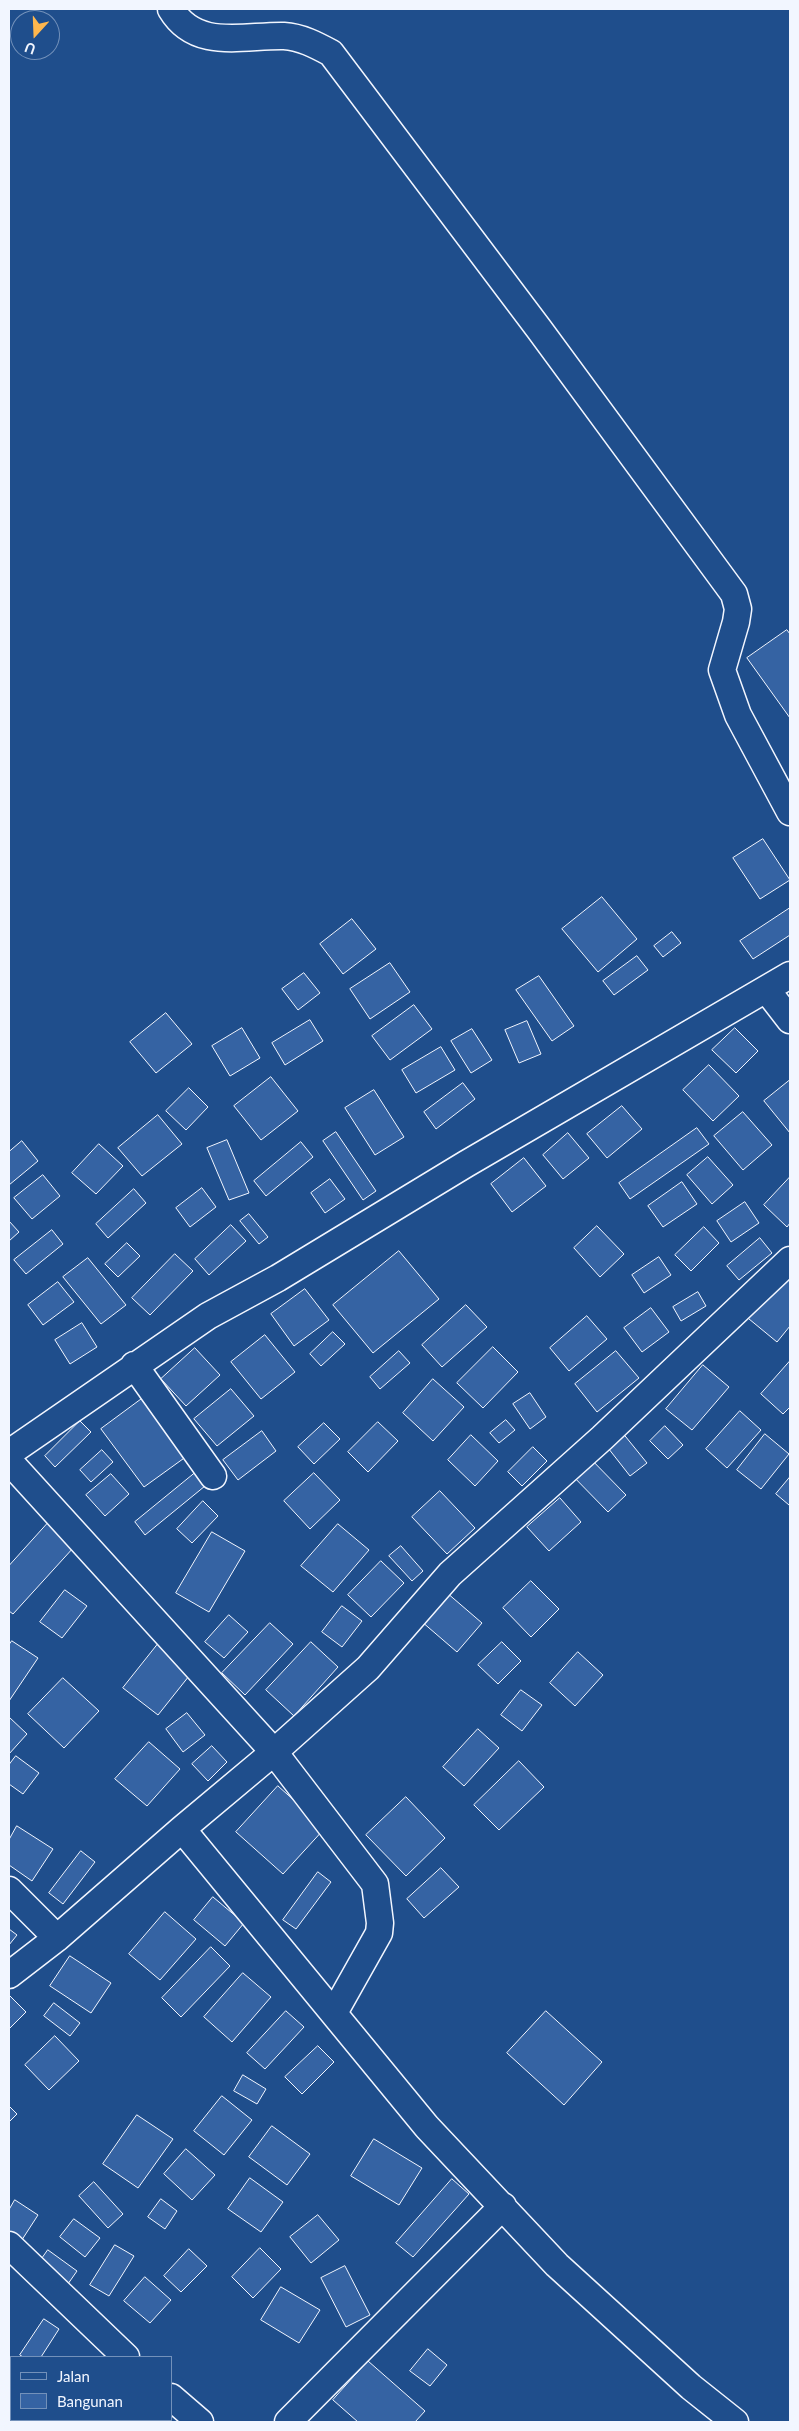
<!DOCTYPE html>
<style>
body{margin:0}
#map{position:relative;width:799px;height:2431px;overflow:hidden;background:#1f4e8c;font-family:Lato,sans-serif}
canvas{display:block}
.frame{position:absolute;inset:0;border:10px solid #f2f6ff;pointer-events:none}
.legend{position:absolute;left:10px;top:2356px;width:162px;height:65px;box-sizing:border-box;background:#1f4e8c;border:1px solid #7391ba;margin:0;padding:6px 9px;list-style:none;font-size:15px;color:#f2f6ff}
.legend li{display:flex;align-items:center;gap:10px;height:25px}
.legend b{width:25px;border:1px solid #7391ba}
.north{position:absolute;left:10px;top:10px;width:50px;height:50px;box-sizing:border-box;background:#1f4e8c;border:1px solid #7391ba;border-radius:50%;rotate:200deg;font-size:14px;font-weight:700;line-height:20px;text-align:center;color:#f2f6ff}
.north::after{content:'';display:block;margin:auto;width:18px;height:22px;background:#ffb74d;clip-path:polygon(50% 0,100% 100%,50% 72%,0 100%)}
</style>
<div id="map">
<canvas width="799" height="2431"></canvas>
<div class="frame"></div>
<ul class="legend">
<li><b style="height:6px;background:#1f4e8c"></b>Jalan</li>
<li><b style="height:14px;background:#3563a3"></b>Bangunan</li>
</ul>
<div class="north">U</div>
</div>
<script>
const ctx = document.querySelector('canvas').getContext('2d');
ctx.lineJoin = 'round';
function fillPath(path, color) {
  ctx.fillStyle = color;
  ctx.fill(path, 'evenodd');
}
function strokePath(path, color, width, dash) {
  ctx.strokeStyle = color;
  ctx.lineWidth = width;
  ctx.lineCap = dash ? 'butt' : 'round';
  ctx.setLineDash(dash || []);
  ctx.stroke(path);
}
const building = new Path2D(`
 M787,630L790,634V718L747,658Z
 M763,839L790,880L760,899L733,858Z
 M602,897L637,939L598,972L562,929Z
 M790,908V935L753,959L740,941Z
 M352,919L376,949L343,974L320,944Z
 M672,932L681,943L663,957L654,946Z
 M637,956L648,970L614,995L603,981Z
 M390,963L410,992L370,1019L350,989Z
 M304,973L320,993L298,1010L282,989Z
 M539,976L574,1026L552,1041L516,990Z
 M414,1005L432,1029L390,1060L372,1036Z
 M166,1013L192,1044L156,1073L130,1042Z
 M310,1020L323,1041L285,1065L272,1043Z
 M527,1021L541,1054L519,1063L505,1030Z
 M242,1028L260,1058L230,1076L212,1046Z
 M735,1028L758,1051L736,1073L712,1050Z
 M472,1029L492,1060L471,1073L451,1041Z
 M441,1047L455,1070L416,1093L402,1070Z
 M709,1065L739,1096L713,1121L683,1090Z
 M271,1077L298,1111L261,1140L234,1106Z
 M790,1080V1133L764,1101Z
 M463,1083L475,1099L436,1129L424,1112Z
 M189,1088L208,1107L186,1130L166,1111Z
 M374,1090L404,1137L375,1155L345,1108Z
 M622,1106L642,1129L607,1158L587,1134Z
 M743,1112L772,1145L743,1170L714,1136Z
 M158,1115L182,1144L142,1176L118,1148Z
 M697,1128L709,1144L630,1199L619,1183Z
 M336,1132L376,1191L363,1200L323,1141Z
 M568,1133L589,1158L563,1179L543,1155Z
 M227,1140L249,1193L229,1200L207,1148Z
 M22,1141L38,1161L9,1185V1152Z
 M301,1142L313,1157L266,1196L254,1181Z
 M99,1144L123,1166L96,1194L72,1173Z
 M708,1157L733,1185L712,1204L687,1175Z
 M524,1158L546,1186L512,1212L491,1184Z
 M43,1175L60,1196L32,1219L14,1198Z
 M790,1177V1223L787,1227L764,1205Z
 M330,1179L345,1199L325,1213L311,1193Z
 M682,1182L697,1204L663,1227L648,1206Z
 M202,1188L216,1207L190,1227L176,1208Z
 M134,1189L146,1203L108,1238L96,1224Z
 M745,1202L759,1223L731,1242L717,1221Z
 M249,1214L268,1237L259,1244L240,1221Z
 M9,1221L19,1232L9,1241Z
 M231,1225L246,1241L209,1275L195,1259Z
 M597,1226L624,1254L600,1277L574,1248Z
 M704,1227L719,1243L691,1271L675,1255Z
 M52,1230L63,1244L26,1274L14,1260Z
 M760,1238L772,1253L739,1280L727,1266Z
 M127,1243L140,1256L118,1277L105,1264Z
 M399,1251L439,1299L373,1353L333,1305Z
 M175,1254L193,1271L150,1315L132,1298Z
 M659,1257L671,1275L644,1293L632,1275Z
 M88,1258L126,1305L101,1324L63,1277Z
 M790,1267V1326L777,1342L743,1314Z
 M58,1282L74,1302L43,1325L28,1305Z
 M305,1289L329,1320L294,1346L271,1314Z
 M698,1292L706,1306L681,1321L673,1307Z
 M466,1305L487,1327L442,1367L422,1345Z
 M651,1308L669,1332L642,1352L624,1328Z
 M587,1316L607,1339L569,1371L550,1348Z
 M82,1323L97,1347L70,1364L55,1340Z
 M333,1332L345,1344L321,1366L310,1354Z
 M265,1335L295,1372L261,1399L231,1362Z
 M493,1347L518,1372L483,1408L457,1383Z
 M195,1348L220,1375L186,1406L161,1379Z
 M399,1351L410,1363L380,1389L370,1377Z
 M616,1351L639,1378L597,1412L575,1384Z
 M790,1361V1407L783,1414L761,1394Z
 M703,1365L729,1387L692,1430L666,1409Z
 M433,1379L464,1407L433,1441L403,1413Z
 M231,1389L254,1416L217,1446L194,1419Z
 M530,1393L546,1417L530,1429L513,1404Z
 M143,1398L187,1456L144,1487L101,1429Z
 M740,1411L761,1430L727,1468L706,1449Z
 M506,1420L515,1430L499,1443L490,1433Z
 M80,1421L91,1432L55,1467L45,1456Z
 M378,1422L398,1441L368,1472L348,1452Z
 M324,1423L340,1439L314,1464L298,1447Z
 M617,1426L647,1463L630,1476L601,1439Z
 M665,1426L683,1445L668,1459L650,1441Z
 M262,1431L276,1451L238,1480L223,1460Z
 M765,1434L789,1454L761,1489L737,1470Z
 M471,1435L498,1461L475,1486L448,1460Z
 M533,1447L547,1461L522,1486L508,1472Z
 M102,1450L113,1462L91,1482L80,1470Z
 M584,1452L626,1495L608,1512L566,1469Z
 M195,1473L205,1486L145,1535L135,1522Z
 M314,1473L340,1500L310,1529L284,1501Z
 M111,1474L129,1494L105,1516L86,1495Z
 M790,1477V1503L789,1505L776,1494Z
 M440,1491L475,1528L447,1554L412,1517Z
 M560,1498L581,1522L549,1551L527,1527Z
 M203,1501L218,1516L192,1543L177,1529Z
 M48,1523L74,1547L13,1614L9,1611V1566Z
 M338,1524L369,1550L333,1592L301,1566Z
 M212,1532L245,1551L209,1612L176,1593Z
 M401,1546L423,1571L412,1581L389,1556Z
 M381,1561L404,1583L371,1617L348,1595Z
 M531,1581L559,1609L531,1637L503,1608Z
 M439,1586L482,1623L457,1652L414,1615Z
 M65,1590L87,1606L62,1638L40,1622Z
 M342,1606L362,1621L342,1647L322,1632Z
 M229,1615L248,1632L224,1658L205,1642Z
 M270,1623L293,1644L245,1695L222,1673Z
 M12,1641L38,1658L9,1701V1645Z
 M311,1642L338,1667L294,1716L266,1690Z
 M502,1642L521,1661L498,1684L478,1665Z
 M158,1644L193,1671L158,1715L123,1688Z
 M578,1652L603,1675L575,1706L550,1683Z
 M63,1678L99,1711L64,1748L28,1714Z
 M521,1690L542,1705L522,1731L501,1715Z
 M187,1713L205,1735L183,1752L166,1729Z
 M9,1717L27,1734L9,1754Z
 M478,1729L499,1748L464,1786L443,1767Z
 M149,1742L180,1769L147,1806L115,1779Z
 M212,1746L227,1762L208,1781L192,1764Z
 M16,1756L39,1773L23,1794L9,1784V1765Z
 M519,1761L544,1787L499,1830L474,1805Z
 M278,1786L325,1828L283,1874L236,1832Z
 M406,1797L445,1838L406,1876L366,1835Z
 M17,1826L53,1849L32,1881L9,1865V1840Z
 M81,1851L95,1862L63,1904L49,1893Z
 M441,1868L459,1887L424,1918L407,1899Z
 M318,1872L331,1882L296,1929L283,1920Z
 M213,1897L244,1923L225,1946L194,1920Z
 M165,1912L196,1939L160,1980L129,1954Z
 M9,1929L17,1935L9,1945Z
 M211,1947L230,1966L181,2017L162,1998Z
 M70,1956L111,1983L91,2013L50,1986Z
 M243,1973L271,1997L232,2042L204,2017Z
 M9,1995L26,2012L9,2029Z
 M54,2003L80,2023L70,2036L44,2016Z
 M286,2011L304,2027L265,2069L247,2053Z
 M546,2011L602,2062L564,2105L507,2053Z
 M55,2036L79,2061L49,2090L25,2065Z
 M318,2046L334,2062L302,2094L285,2077Z
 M243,2075L266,2089L257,2104L234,2091Z
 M222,2096L252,2120L224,2155L194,2131Z
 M9,2106L17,2114L9,2122Z
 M137,2115L173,2139L138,2188L103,2164Z
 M272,2126L310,2154L287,2185L249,2157Z
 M374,2139L422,2168L399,2205L351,2176Z
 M186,2149L215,2175L192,2200L164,2174Z
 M250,2178L283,2202L261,2232L228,2209Z
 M452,2179L469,2194L413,2257L396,2243Z
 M94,2182L123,2214L108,2228L79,2196Z
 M161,2199L177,2211L165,2229L148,2217Z
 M15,2200L38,2215L16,2249L9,2244V2210Z
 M318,2215L339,2240L311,2263L290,2237Z
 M74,2219L100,2238L85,2257L60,2237Z
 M115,2245L134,2256L109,2296L90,2285Z
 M260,2248L281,2269L253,2298L232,2277Z
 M189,2249L207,2266L181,2292L164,2276Z
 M48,2250L77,2271L63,2291L34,2270Z
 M345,2266L370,2315L346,2327L321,2278Z
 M145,2277L171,2300L150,2323L124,2301Z
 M281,2287L320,2310L299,2343L261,2320Z
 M44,2319L59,2329L41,2357H23L20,2355Z
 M428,2349L447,2365L430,2386L410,2371Z
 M368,2361L425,2411L415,2422H358L333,2400Z`);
const minor = new Path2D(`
 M171,9C196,51 244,35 284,36C301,37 316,45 331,53L539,329L734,594L738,609L736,622L722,670L738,715L790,812
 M766,989L790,1020
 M134,1365L213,1476
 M9,1453L208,1316L278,1278L466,1164L790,975
 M9,1461L274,1752L375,1884L380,1923L379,1933L334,2013
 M182,1829L427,2127L557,2265L691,2387L735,2422
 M9,1890L57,1938
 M9,1975L57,1938L182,1829L274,1752L368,1668L450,1574L602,1438L790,1260
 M9,2245L126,2357
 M171,2397L200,2422
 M288,2422L503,2206`);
fillPath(building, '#3563a3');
strokePath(building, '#f2f6ff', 1);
strokePath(minor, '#f2f6ff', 29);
strokePath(minor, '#1f4e8c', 26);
</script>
